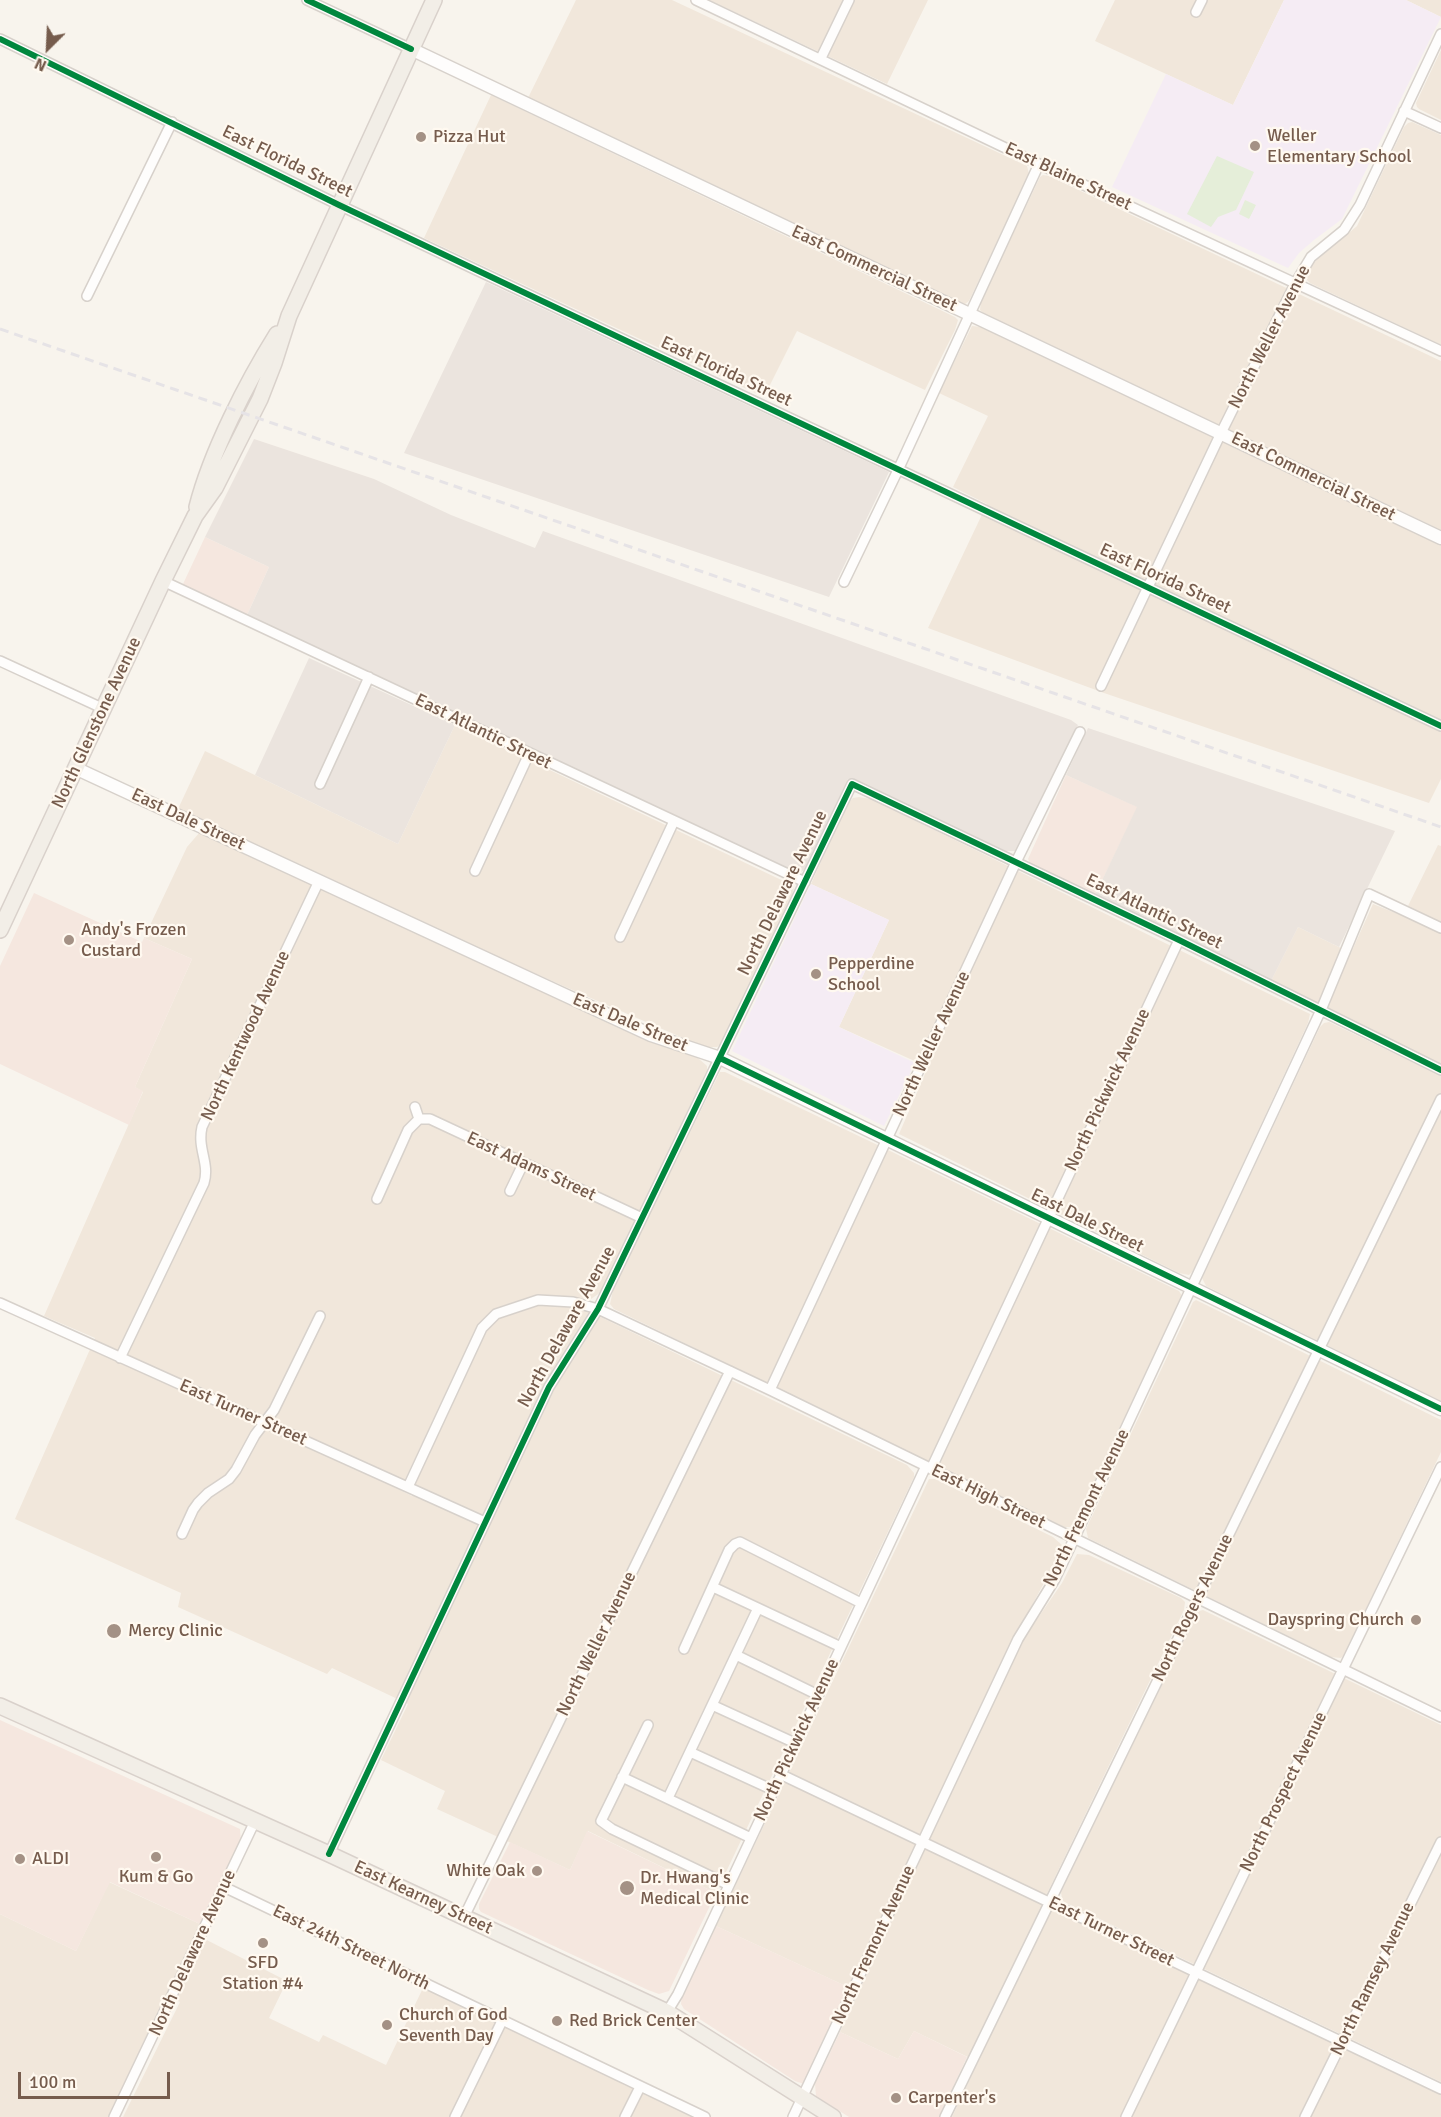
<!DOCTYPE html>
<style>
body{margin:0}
#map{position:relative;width:1441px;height:2117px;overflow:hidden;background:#f8f4ed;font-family:Signika,sans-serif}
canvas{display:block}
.north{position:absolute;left:18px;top:18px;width:60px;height:60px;-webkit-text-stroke:4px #fff9f0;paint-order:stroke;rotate:204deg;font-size:16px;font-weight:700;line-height:24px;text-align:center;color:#765c4d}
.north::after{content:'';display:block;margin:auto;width:21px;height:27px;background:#765c4d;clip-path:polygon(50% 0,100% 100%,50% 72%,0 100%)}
.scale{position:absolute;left:18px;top:2072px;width:152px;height:27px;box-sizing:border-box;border:3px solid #765c4d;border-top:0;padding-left:8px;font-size:18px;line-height:21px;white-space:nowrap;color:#765c4d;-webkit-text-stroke:4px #fff9f0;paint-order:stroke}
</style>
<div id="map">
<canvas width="1441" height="2117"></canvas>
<div class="north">N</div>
<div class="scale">100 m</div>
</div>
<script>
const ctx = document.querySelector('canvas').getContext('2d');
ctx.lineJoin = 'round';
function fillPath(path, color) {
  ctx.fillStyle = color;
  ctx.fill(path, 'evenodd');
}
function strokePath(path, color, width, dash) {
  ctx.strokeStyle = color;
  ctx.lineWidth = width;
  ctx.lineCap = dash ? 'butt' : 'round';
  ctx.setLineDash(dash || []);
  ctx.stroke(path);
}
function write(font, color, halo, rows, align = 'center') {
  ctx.font = font + ' Signika,sans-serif';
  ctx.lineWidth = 4.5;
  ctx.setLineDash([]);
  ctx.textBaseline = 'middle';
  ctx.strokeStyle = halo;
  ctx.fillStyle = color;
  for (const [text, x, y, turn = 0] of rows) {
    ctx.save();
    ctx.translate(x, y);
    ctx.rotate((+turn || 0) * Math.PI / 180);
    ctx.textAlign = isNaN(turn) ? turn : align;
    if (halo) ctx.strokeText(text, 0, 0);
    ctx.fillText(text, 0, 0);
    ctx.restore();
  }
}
const residential = new Path2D(`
 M576,0H672L1027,166L1029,174L969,301L965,304L961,303L528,98Z
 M709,0H928L887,84Z
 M1115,0H1284L1233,105L1095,41Z
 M1406,0H1441V17Z
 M1441,50V120L1419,109L1417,107L1416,103Z
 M491,95L955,317L958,320L955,330L925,390L797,331L764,397L424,238Z
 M1412,122L1441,135V345L1310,283L1306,279L1307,271L1313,263L1357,226L1404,127L1408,123Z
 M1043,175L1049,176L1441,361V530L983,313L980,310L981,301L1040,177Z
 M972,326L981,327L1441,545V779L1429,803L1104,693L928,628L987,504L953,487L988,416L939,393Z
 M455,725L794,886L792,897L720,1045L717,1047H704L593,999L421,923L178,809L205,751L398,844Z
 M859,797L871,799L1310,1014L1308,1023L1193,1271L1189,1275L1179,1273L899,1134L928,1067L839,1027L889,920L811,884L847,804L853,798Z
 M200,832L616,1025L698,1058L707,1066V1070L601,1292L591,1299L544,1296L525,1299L502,1306L483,1320L476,1330L400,1490L412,1496L415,1482L487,1329L497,1319L511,1313L531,1306L547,1304L584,1309L907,1465L914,1473V1477L716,1893L588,1831L570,1870L437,1809L445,1791L381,1760L408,1704L332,1668L327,1674L178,1607L181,1593L15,1519L95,1338L44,1316L143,1092L135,1087L192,959L144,938L187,847Z
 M1438,845L1441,846V1064L1271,981L1298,927L1351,953L1373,904L1403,916Z
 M1329,1022L1441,1076V1401L1206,1286L1202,1278L1320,1027L1324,1023Z
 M720,1072H725L888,1150L1179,1291L1182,1296L1180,1300L1073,1527H1064L614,1309L610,1304L614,1286Z
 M1196,1300L1441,1420V1452L1344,1655L1341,1658L1331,1657L1088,1538L1086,1529L1193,1302Z
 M929,1479H935L1053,1537L1062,1545L1061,1551L1014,1639L850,1988L716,1926Z
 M1077,1554L1089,1555L1181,1598L1185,1602L1184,1610L1042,1904L1441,2095V2117H952L978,2062L914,2031L898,2059L840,2032L1022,1641L1062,1583Z
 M1203,1610L1441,1725V2082L1064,1902L1062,1899L1061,1892L1196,1615L1199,1611Z
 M109,1882L200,1924L195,1934L287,1981L269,2018L319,2042L323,2035L386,2065L423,1988L696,2117H123L180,2002L166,1995L108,2117H0V1914L76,1951Z`);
const commercial = new Path2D(`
 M205,537L269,567L247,615L186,587L183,584Z
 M1066,775L1138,807L1095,895L1030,863L1028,859Z
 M34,893L142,942L144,938L192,959L135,1087L143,1091L129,1125L0,1064V966Z
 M0,1720L240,1829L241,1842L200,1924L110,1882L76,1951L0,1914Z
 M587,1831L716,1893L669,1991L659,1994L648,1990L481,1912L479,1909V1904L510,1842L570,1870Z
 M716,1926L850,1988L804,2084L795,2081L684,2009L681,2004L682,1993Z
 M914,2031L967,2057L939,2117H849L816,2096L815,2084L840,2032L898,2059Z`);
const industrial = new Path2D(`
 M486,282L889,472L829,597L404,453Z
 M254,439L374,479L451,515L535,548L543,531L1071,720L1078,725L1016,851H1006L852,779H848L805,869L800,873L795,872L247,615L269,567L205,537Z
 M309,658L455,725L398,844L255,775Z
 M1088,728L1395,831L1339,947L1298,927L1271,981L1095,895L1137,807L1066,775Z`);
const education = new Path2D(`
 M1284,0H1406L1441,17L1342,219L1314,240L1299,253L1288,268L1112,187L1166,74L1233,105Z
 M811,884L889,920L839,1027L915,1063L884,1126L732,1051Z`);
const green = new Path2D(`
 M1217,156L1254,172L1236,210L1218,217L1211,227L1187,214Z
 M1245,200L1256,205L1249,219L1239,214Z`);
const minor = new Path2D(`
 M307,0L411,49
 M696,0L1039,164L1441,351
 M1196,12L1202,0
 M0,39L339,205L1441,726
 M821,58L849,0
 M1404,111L1441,128
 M87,296L172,122
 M163,581L805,882
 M844,582L898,470L1039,164
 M0,661L102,708
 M1101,686L1221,433L1296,282L1311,257L1344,230L1360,205L1441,34
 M320,784L369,677
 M475,871L529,754
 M620,937L674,821
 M415,1107L419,1119
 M419,1119H430L642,1218
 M510,1191L523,1164
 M377,1199L408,1130L419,1119
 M0,1303L485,1522
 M120,1358L204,1183C210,1163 197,1149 202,1127L319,881
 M770,1390L1016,862L1080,732
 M931,1469L1179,940
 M408,1487L482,1328L496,1314L538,1300L573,1302L598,1309L770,1390L1441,1717
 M182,1534L193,1510L198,1503L208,1493L229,1479L236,1470L255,1435L274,1410L320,1316
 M713,1587L841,1647
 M684,1649L729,1550L735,1544L740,1542L861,1603
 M736,1655L818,1695
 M712,1705L795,1743
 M648,1725L601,1821L612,1829L729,1885
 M690,1752L773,1790
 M780,1774L1441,2089
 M622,1777L751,1838
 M668,1798L758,1608
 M329,1854L549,1387L598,1309L852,784L1179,940L1441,1070
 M224,1887L705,2117
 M464,1917L730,1371
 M667,2012L678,1994L926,1466
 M114,2117L255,1821
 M455,2117L502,2021
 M625,2117L640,2087
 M793,2117L1018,1639L1055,1579L1074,1539L1321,1010L1369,894L1441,928
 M945,2117L1441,1099
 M1126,2117L1441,1467
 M1305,2117L1441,1842`);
const tertiary = new Path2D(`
 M411,49L1441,538
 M75,768L651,1035L720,1058L1441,1409`);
const primary = new Path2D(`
 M197,507C211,452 247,382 277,334
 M0,930L163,581L195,516L215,488L260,399L274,363L289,316L434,0
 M0,1706L329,1854L667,2012L833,2117`);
const rail = new Path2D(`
 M0,329L1441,827`);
const cycleway = new Path2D(`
 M307,0L411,49
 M0,39L339,205L1441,726
 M720,1058L1441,1409
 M329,1854L549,1387L598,1309L852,784L1179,940L1441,1070`);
const markers = [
 [421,137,6,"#a49185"],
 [1255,146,6,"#a49185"],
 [69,940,6,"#a49185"],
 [816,974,6,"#a49185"],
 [1416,1620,6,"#a49185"],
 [114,1631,8,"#a49185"],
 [156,1857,6,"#a49185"],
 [20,1859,6,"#a49185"],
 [537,1871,6,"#a49185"],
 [627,1888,8,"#a49185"],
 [263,1943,6,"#a49185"],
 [557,2021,6,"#a49185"],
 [387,2025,6,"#a49185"],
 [896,2098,6,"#a49185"]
];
const poiNames = [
 ["Weller",1267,136],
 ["Elementary School",1267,157],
 ["Pizza Hut",433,137],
 ["Andy's Frozen",81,930],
 ["Custard",81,951],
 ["Pepperdine",828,964],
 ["School",828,985],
 ["Dayspring Church",1404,1620,"right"],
 ["Mercy Clinic",128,1631],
 ["ALDI",32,1859],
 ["White Oak",525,1871,"right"],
 ["Kum & Go",156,1877,"center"],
 ["Dr. Hwang's",640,1878],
 ["Medical Clinic",640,1899],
 ["SFD",263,1963,"center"],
 ["Station #4",263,1984,"center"],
 ["Church of God",399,2015],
 ["Seventh Day",399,2036],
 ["Red Brick Center",569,2021],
 ["Carpenter's",908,2098]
];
const streetNames = [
 ["East Florida Street",287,162,26],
 ["East Blaine Street",1068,177,25],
 ["East Commercial Street",874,269,25],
 ["North Weller Avenue",1270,337,-63],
 ["East Florida Street",726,372,25],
 ["East Commercial Street",1313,477,26],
 ["East Florida Street",1165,579,25],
 ["North Glenstone Avenue",97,723,-65],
 ["East Atlantic Street",483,732,26],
 ["East Dale Street",188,820,25],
 ["North Delaware Avenue",783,893,-64],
 ["East Atlantic Street",1154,912,26],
 ["East Dale Street",630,1023,23],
 ["North Kentwood Avenue",246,1036,-65],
 ["North Weller Avenue",932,1044,-65],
 ["North Pickwick Avenue",1108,1090,-65],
 ["East Adams Street",531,1167,25],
 ["East Dale Street",1087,1221,26],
 ["North Delaware Avenue",567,1327,-61],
 ["East Turner Street",243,1413,24],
 ["East High Street",988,1497,26],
 ["North Fremont Avenue",1087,1508,-64],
 ["North Rogers Avenue",1193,1608,-64],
 ["North Weller Avenue",597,1644,-64],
 ["North Pickwick Avenue",797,1740,-65],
 ["North Prospect Avenue",1284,1792,-64],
 ["East Kearney Street",423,1898,25],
 ["East Turner Street",1111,1932,26],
 ["North Fremont Avenue",874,1945,-65],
 ["East 24th Street North",351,1948,26],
 ["North Delaware Avenue",193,1953,-65],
 ["North Ramsey Avenue",1373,1979,-64]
];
fillPath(residential, '#f1e7db');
fillPath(commercial, '#f5e7df');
fillPath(industrial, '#ebe4de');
fillPath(education, '#f5ecf4');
fillPath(green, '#e5eed9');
strokePath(minor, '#d7d1cb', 12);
strokePath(tertiary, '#d7d1cb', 15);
strokePath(primary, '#d9d1cb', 18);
strokePath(minor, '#fefdfc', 9);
strokePath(tertiary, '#fefdfc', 12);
strokePath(primary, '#f2eee7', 15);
strokePath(rail, '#e6e3e6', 3, [9, 6]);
strokePath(cycleway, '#00873e', 6);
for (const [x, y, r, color] of markers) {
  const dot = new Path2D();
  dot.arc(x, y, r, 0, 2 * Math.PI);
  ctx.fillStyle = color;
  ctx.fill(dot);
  strokePath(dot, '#fff9f0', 2);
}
write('18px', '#765c4d', '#fff9f0', poiNames, 'left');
write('18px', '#765c4d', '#fff9f0', streetNames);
</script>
